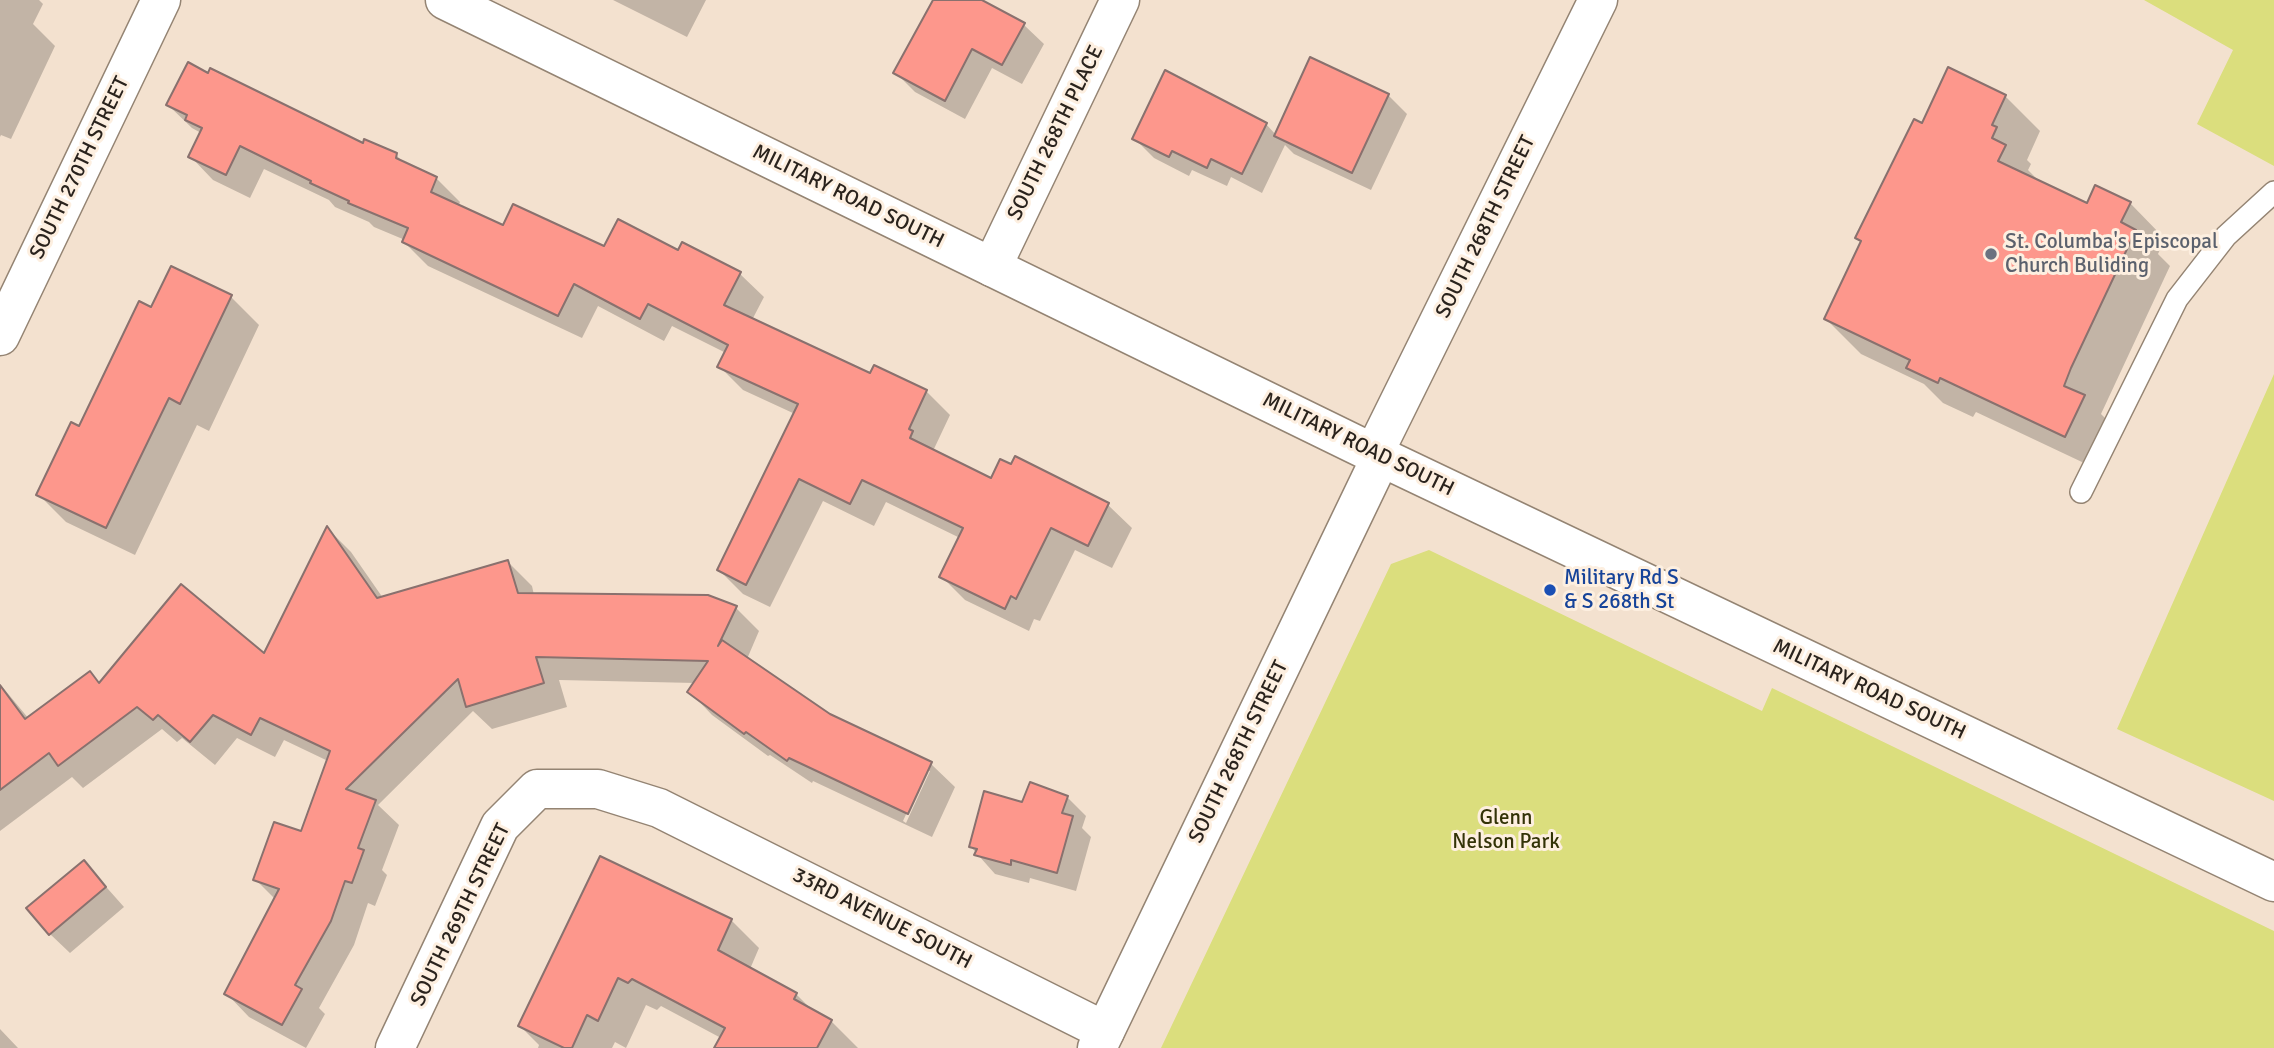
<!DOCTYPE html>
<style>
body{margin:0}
canvas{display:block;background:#f3e1cf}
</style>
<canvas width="2274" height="1048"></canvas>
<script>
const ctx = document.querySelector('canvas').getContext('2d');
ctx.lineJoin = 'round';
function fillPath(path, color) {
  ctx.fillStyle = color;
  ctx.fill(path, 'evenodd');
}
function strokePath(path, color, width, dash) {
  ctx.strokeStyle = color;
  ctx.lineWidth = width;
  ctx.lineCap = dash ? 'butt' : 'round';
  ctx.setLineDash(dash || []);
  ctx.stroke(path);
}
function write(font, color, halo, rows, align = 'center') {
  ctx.font = font + ' Signika,sans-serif';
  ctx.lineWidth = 6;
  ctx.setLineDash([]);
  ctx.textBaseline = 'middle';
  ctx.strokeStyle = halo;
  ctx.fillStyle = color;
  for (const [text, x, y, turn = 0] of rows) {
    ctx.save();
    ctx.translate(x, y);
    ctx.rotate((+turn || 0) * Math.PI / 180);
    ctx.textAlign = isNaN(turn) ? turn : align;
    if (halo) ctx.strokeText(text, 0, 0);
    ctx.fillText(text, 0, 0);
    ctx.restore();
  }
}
const green = new Path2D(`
 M2144,0H2274V166L2197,124L2233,50Z
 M2274,374V801L2117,729Z
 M1429,550L1762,711L1772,688L2274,931V1048H1161L1391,564Z`);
const shadow = new Path2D(`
 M0,0H39L43,4L33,24L55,46L11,139L1,135L0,137Z
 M613,0H706L687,37Z
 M935,0H979L1024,25L1044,44L1022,84L992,68L965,119L915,92L896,73Z
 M1388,95L1407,114L1371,190L1294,154L1285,145L1262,193L1231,177L1227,186L1192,170L1189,176L1154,158L1134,138L1266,124L1276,135Z
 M2005,96L2040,131L2027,160L2031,164L2028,170L2040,182L2088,205L2130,203L2165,239L2158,254L2170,266L2101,414L2119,432L2101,471L1976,412L1973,417L1943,403L1924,384L1861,354L1826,319L1862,243L1857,238L1922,125Z
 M168,105L364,146L396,155L406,165L436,178L460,202L458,207L504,228L605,248L679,253L683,245L740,274L764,297L752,320L871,375L926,391L950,415L933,451L992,480L1012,467L1016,458L1108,505L1132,528L1112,568L1075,550L1040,621L1034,619L1029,631L965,600L941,576L960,538L886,502L874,526L823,501L770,607L743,594L719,570L795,414L743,390L719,366L726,353L672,326L664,341L598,306L582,338L428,266L404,242L405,240L374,227L369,222L335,207L329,200L264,169L250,198L213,180L190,156L201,133L192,128Z
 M231,297L259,325L209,431L197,425L135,555L66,522L38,494L152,309Z
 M328,529L351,552L383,598L508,562L532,586L534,595L736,608L759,631L747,659L829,716L931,764L955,787L932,837L813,781L812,783L770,755L768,756L712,715L689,691L695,683L559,680L567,707L492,729L473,711L378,805L399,825L382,870L387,875L375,906L368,903L354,945L319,1008L325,1014L306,1048L249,1017L226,993L276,900L255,879L302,834L328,761L284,740L275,757L237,738L215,765L182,738L177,742L162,729L83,788L72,777L0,831V684L29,719L90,673L100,684L265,655ZM926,771H930L906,823L903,821Z
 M1067,797L1086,816L1082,828L1091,837L1076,891L1030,878L1029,883L995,874L971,847L1023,804Z
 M84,862L124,907L70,953L50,934Z
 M731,920L759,948L750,969L796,994L814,1012L831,1021L858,1048H716L721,1038L661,1006L657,1010L646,1005L626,1048L615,1042L612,1048H538L539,1045L520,1026Z
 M0,1029L18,1048H0Z`);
const building = new Path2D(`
 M933,0H982L1025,23L1002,65L972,49L945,101L893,73Z
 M1310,57L1389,94L1352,173L1274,136Z
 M188,62L208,73L210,68L363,143L364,139L397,153L396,158L437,177L431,192L503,225L513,204L604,246L618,219L678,250L682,242L741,272L724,305L870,373L874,365L927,390L909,429L913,431L910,438L991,478L1000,459L1011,464L1015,456L1109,503L1088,546L1051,528L1016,599L1011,596L1005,609L939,577L963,528L862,480L850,504L799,479L746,585L717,570L798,404L717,367L728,345L648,304L640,319L574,284L558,316L402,242L408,228L348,203L349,201L310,183L311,181L240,146L226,175L188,157L202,128L185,120L187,115L166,105Z
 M1948,67L2006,95L1992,125L1997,127L1992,138L2006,145L1998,161L2087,203L2095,185L2131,202L2121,222L2136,230L2071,368L2064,386L2085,395L2065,437L1940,378L1938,383L1906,368L1910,360L1824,319L1861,241L1855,238L1914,119L1922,123Z
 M1165,70L1267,123L1242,174L1211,159L1207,168L1172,151L1169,157L1132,139Z
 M171,266L232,295L180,404L169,398L106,528L36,495L71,422L79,426L139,301L151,307Z
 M327,526L377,598L508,560L518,593L708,595L737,606L718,646L722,640L830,714L932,762L908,814L789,758L787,761L746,732L744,734L687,692L708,661L536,657L544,683L466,707L458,679L346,789L376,800L358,848L364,850L352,883L345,881L331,921L295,985L302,989L282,1025L224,994L279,889L253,880L274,822L301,831L330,751L260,718L251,735L213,715L190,742L158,715L153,720L137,707L58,766L49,753L0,790V685L25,719L90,671L99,683L181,584L264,653Z
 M1030,782L1068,796L1062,813L1073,816L1057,873L1011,860V865L974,855L977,849L969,847L984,791L1022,802Z
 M600,856L732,919L718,950L797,993L794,999L832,1020L817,1048H714L725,1028L632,979L628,983L618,978L598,1021L587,1015L572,1048H564L518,1026Z
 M84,860L106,887L49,935L26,908Z`);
const lane = new Path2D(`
 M2081,492L2177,299L2226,236L2274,192`);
const street = new Path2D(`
 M992,267L1120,0
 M0,336L161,0
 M1374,453L1598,0
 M395,1048L500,826L537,789H598L659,808L1105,1031`);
const secondary = new Path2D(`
 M445,0L1381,457L2274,882
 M1097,1048L1381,457`);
const markers = [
 [1991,254,7,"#6b7280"],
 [1550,590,7,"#1a4fb4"]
];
const streetNames = [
 ["SOUTH 268TH PLACE",1056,133,-64],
 ["SOUTH 270TH STREET",80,168,-64],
 ["MILITARY ROAD SOUTH",848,197,26],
 ["SOUTH 268TH STREET",1486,227,-64],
 ["MILITARY ROAD SOUTH",1358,445,26],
 ["MILITARY ROAD SOUTH",1869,690,25],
 ["SOUTH 268TH STREET",1239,752,-64],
 ["SOUTH 269TH STREET",461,915,-64],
 ["33RD AVENUE SOUTH",882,919,27]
];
const worshipNames = [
 ["St. Columba's Episcopal",2005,242],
 ["Church Buliding",2005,266]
];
const transitNames = [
 ["Military Rd S",1564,578],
 ["& S 268th St",1564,602]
];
const parkNames = [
 ["Glenn",1506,818],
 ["Nelson Park",1506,842]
];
fillPath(green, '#dbde7d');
fillPath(shadow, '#0003');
fillPath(building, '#fd978c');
strokePath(building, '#89716e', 2);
strokePath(lane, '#948473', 24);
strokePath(street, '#948473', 41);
strokePath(secondary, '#948473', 41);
strokePath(lane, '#fff', 21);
strokePath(street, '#fff', 38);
strokePath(secondary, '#fff', 38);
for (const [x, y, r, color] of markers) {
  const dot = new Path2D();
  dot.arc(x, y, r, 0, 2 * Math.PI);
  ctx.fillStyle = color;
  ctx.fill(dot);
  strokePath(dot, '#fdefe0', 2.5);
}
write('21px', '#2a231d', '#fdefe0', streetNames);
write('21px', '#5b616d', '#fdefe0', worshipNames, 'left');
write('21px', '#164399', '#fdefe0', transitNames, 'left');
write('21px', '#333307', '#fdefe0', parkNames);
</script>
